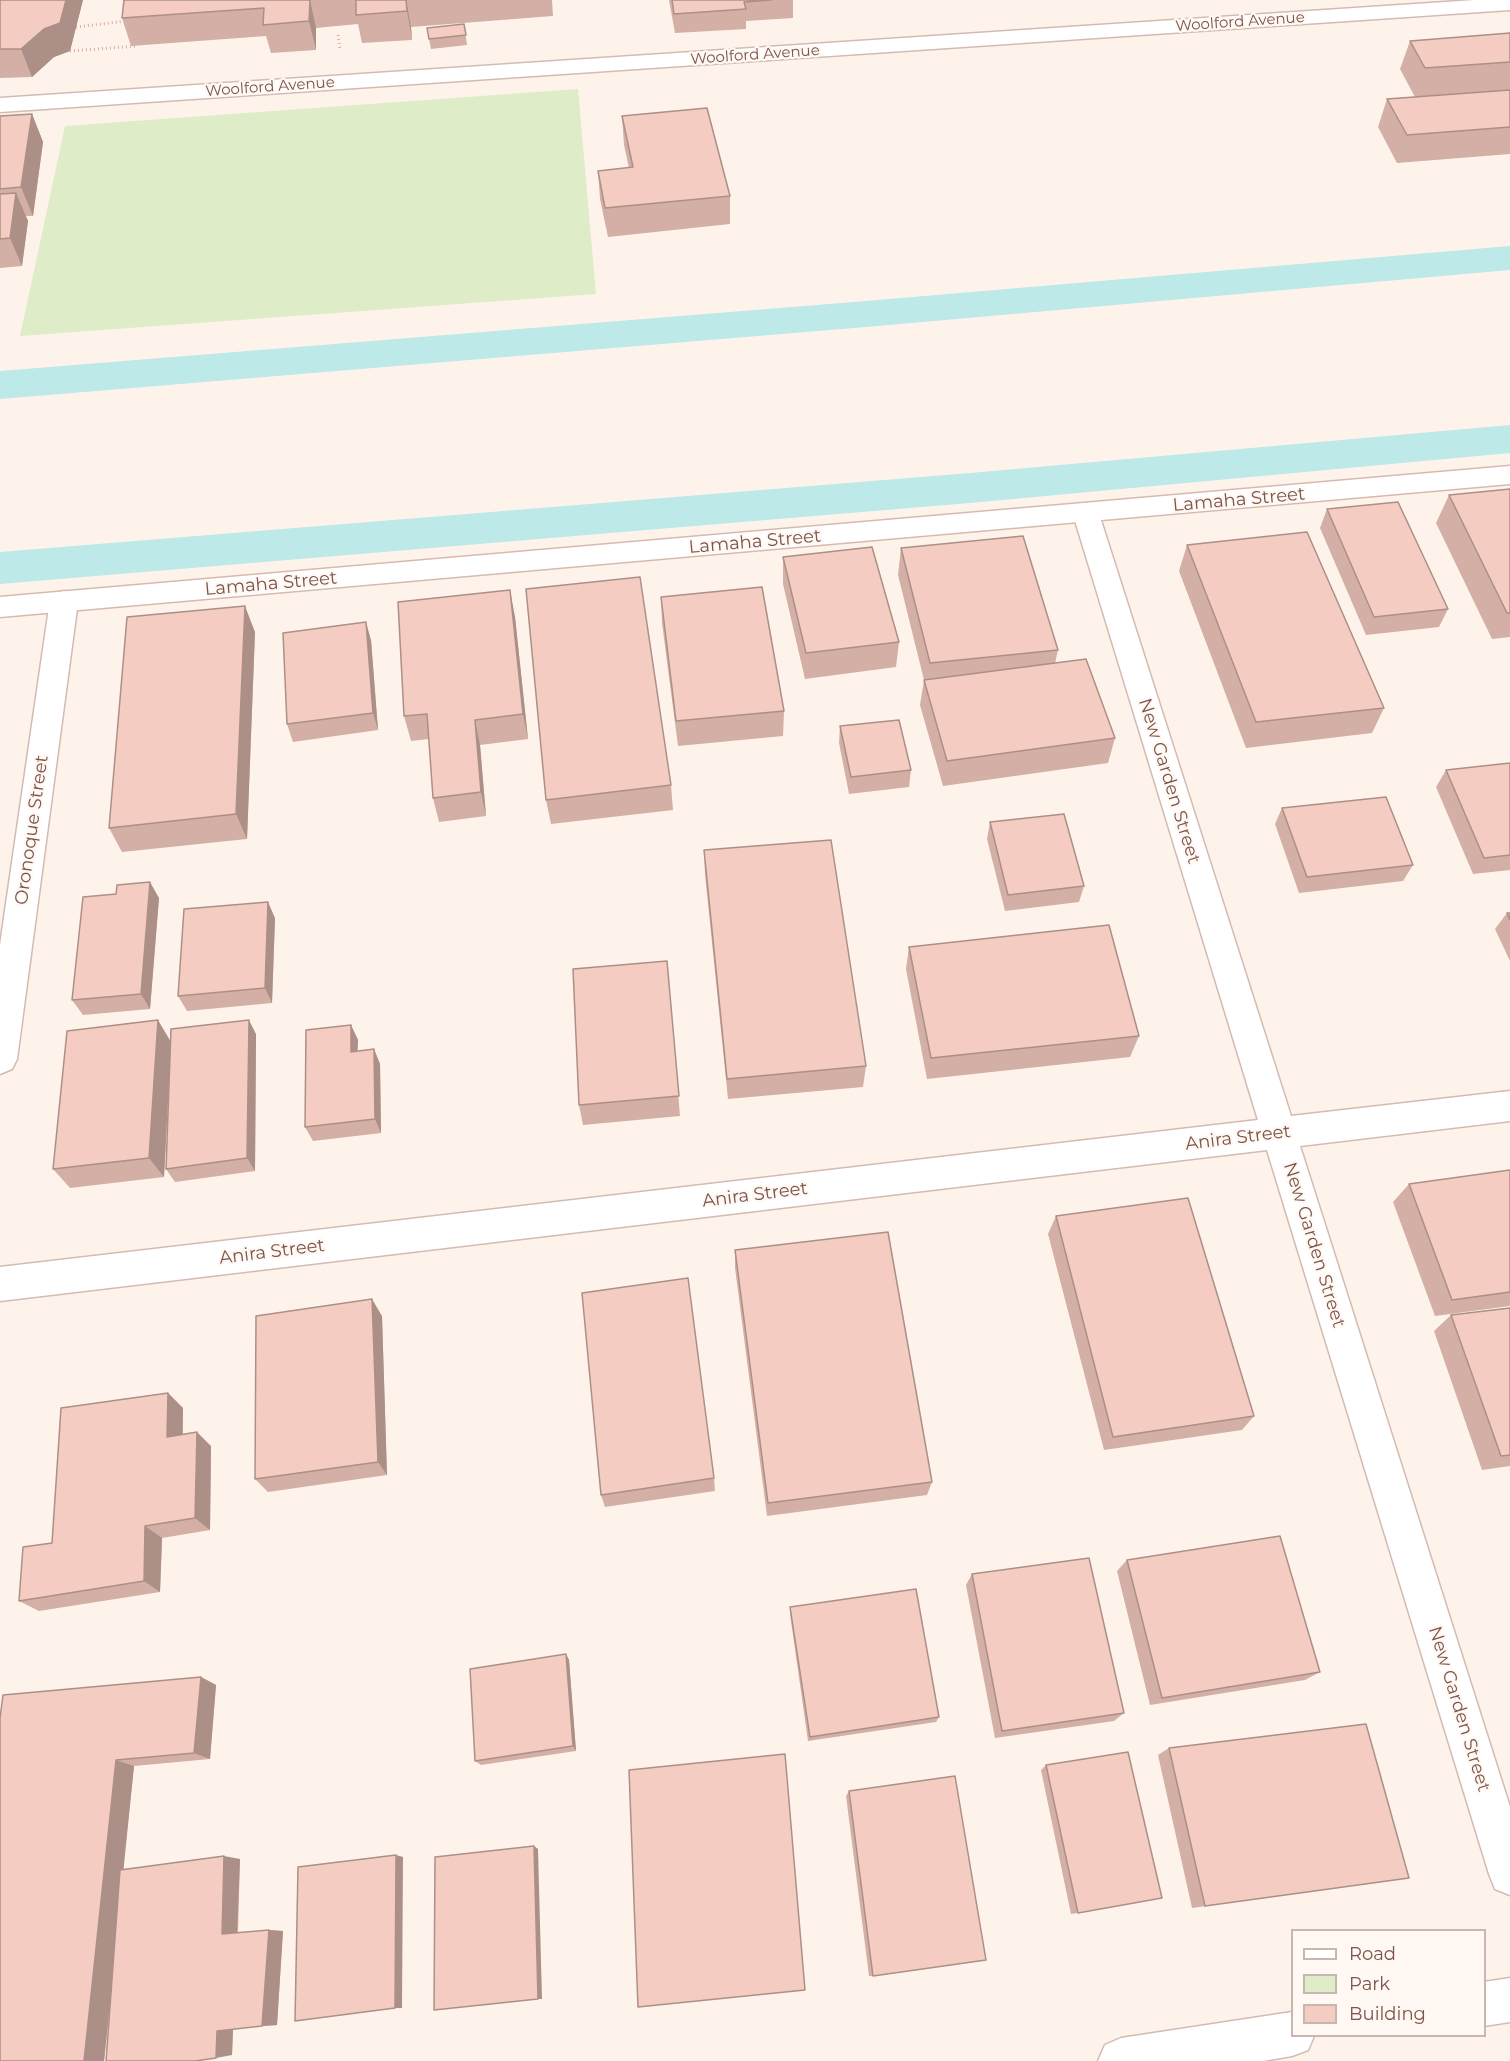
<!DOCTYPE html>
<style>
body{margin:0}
#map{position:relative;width:1510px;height:2061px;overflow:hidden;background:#fef3eb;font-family:Montserrat,sans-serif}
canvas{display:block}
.legend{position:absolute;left:1291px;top:1929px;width:195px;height:108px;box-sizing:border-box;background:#fff8f3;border:2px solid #cab6b0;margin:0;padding:8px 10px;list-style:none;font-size:18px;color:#7b544b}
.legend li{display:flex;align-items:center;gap:12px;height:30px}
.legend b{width:30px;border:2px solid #cab6b0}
</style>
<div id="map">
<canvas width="1510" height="2061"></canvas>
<ul class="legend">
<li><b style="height:8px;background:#fff"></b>Road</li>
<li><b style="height:16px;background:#deedc8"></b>Park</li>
<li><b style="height:16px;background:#f5ccc1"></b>Building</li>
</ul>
</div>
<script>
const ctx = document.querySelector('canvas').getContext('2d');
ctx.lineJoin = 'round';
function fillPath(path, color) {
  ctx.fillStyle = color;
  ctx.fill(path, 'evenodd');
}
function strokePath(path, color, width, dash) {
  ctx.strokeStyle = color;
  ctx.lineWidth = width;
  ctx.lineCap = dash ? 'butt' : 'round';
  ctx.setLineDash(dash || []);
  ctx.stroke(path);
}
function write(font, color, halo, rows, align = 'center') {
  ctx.font = font + ' Montserrat,sans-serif';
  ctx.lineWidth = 4.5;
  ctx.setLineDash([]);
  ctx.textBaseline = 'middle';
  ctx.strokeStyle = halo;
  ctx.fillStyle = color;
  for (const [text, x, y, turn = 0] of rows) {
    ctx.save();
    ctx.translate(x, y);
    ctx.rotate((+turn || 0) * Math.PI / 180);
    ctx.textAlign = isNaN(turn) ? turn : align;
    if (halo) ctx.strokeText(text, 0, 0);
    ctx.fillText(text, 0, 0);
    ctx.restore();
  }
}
const green = new Path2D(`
 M578,89L596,294L20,336L65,126Z`);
const canal = new Path2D(`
 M1510,246V270L866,327L0,399V371L866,301Z
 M1510,425V453L970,503L0,584V552L970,473Z`);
const path = new Path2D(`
 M76,27L126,21
 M338,35L340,49
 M70,51L137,46`);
const street = new Path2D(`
 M1475,0H1510V10L0,112V98Z
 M1086,504L1096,507L1099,514L1291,1116L1510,1091V1121L1300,1146L1510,1807V1895L1495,1889L1489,1874L1267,1150L0,1301V1267L1258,1120L1073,514L1076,507Z
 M64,591L74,594L78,601L17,1059L12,1069L0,1074V945L50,601L54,594Z
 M1510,1978V2022L1484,2026V1982Z
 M1292,2012V2036H1314L1308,2050L1292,2056L1263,2061H1098L1105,2045L1121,2038Z`);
const secondary = new Path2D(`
 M1510,466V484L0,617V597Z`);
const wall = new Path2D(`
 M0,0H83L70,51L54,57L32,77L0,78Z
 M124,0H552L553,16L411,27L412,40L362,43L358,24L316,28V50L271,53L266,36L131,46L122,18Z
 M669,0H793V18L746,21V29L675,33Z
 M464,24L467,45L431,49L427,28Z
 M1510,33V154L1397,163L1378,127L1387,99L1415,97L1400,69L1410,41Z
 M32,114L43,142L33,216H26L28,221L22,266L0,268V116Z
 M622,116L730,196V224L608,237L600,199L598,171L629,168L624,145Z
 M1510,489V637L1492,639L1436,523L1449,495Z
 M1327,509L1448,609L1439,627L1366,635L1320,528Z
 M1187,545L1384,708L1372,733L1246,748L1179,571Z
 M901,548L1058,650L1055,663L1115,738L1108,763L943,786L920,705L924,680L898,575Z
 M783,557L899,642L896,667L805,679L783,584Z
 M661,597L784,711L783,736L678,746L662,623Z
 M515,617L528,739L480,745L486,816L439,822L433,798L429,739L411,741L404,716Z
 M255,632L247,839L122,852L109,828Z
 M371,640L378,730L293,742L287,724Z
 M840,726L911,770L909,787L849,794L839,743Z
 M1510,763V870L1473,874L1436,787L1446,770Z
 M671,785L673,810L551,824L546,800Z
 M1282,808L1413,865L1403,881L1299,893L1275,824Z
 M990,822L1084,886L1079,902L1005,911L987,839Z
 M704,850L866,1066L863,1087L728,1099L705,874Z
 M116,894L159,898L150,1009L83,1015L72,1000Z
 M1507,913H1510V961L1495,929Z
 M275,918L272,1003L187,1011L178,996Z
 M909,947L1139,1036L1130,1057L927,1079L906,969Z
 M667,961L680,1116L583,1125L579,1105Z
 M351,1025L358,1040L357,1051L374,1049L380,1064L381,1133L313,1141L305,1127Z
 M256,1034L255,1171L175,1182L166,1169L169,1084L164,1177L70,1188L53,1169L171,1041Z
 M1510,1170V1306L1435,1316L1393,1202L1409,1184Z
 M1056,1216L1254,1416L1242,1430L1104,1450L1048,1234Z
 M735,1250L932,1482L927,1495L767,1516L735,1268Z
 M1510,1308V1466L1482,1470L1434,1331L1451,1315Z
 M382,1316L387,1475L268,1492L255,1479Z
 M168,1393L183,1408V1434L211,1446L210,1530L162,1538L160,1592L39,1611L19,1601L52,1543Z
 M714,1478L715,1491L605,1507L601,1495Z
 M1127,1560L1320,1672L1305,1680L1150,1705L1117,1571Z
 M972,1574L1124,1713L1114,1721L995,1738L966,1585Z
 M790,1607L939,1717L936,1722L808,1741L790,1614Z
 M566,1654L569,1660L576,1751L481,1765L475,1761Z
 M201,1677L216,1685L210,1759L134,1766L123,1869L240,1859L238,1933L269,1930L283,1931L277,2025L233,2029L232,2055L110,2008L104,2061L0,1718Z
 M1169,1748L1409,1878L1192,1908L1158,1755Z
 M1046,1765L1162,1898L1071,1914L1041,1770Z
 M849,1791L873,1976H869L846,1796Z`);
const shadedWall = new Path2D(`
 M66,0H83L70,51L54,57L32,77L21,49Z
 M310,0L316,28V50L309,21Z
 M406,0L411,27L412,40L407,11Z
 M32,114L43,142L33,216L21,187Z
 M16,193L28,221L22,266L10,238Z
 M510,590L515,617L528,739L523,714Z
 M245,606L255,632L247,839L236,814Z
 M366,622L371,640L378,730L373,713Z
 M475,720L480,745L486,816L481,792Z
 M150,882L159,898L150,1009L141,994Z
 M268,902L275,918L272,1003L265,988Z
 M158,1020L171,1042L164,1177L149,1158Z
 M249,1020L256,1034L255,1171L247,1158Z
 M351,1025L358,1040L357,1066L351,1052Z
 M374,1049L380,1064L381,1133L375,1119Z
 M372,1299L382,1316L387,1475L378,1462Z
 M168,1393L183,1408L182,1451L167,1437Z
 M197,1432L211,1446L210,1530L195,1518Z
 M145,1526L162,1538L160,1592L144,1581Z
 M566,1654L569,1660L576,1751L573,1746Z
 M201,1677L216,1685L210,1759L194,1753Z
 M116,1760L134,1766L104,2061H84Z
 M534,1846L538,1849L542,1999H538Z
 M396,1855L403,1857L402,2008H395Z
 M224,1856L240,1859L237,1936L222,1934Z
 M269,1930L283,1931L277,2025L262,2026Z
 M233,2029L232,2055L216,2058L217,2031Z`);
const building = new Path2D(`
 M0,0H66L60,23L44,29L21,49H0Z
 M124,0H310L309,21L263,25L264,8L122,18Z
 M356,0H406L407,11L356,15Z
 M672,0H771L744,2L746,9L674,14Z
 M464,24L466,35L429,39L427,28Z
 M1510,33V62L1425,68L1410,41Z
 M1510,90V127L1407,135L1387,99Z
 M707,108L730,196L605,208L598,171L633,167L622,116Z
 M32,114L21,187L0,189V116Z
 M16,193L10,238L0,239V194Z
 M1510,489V613H1507L1449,495Z
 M1398,502L1448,609L1374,617L1327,509Z
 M1307,532L1384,708L1256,722L1187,545Z
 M1023,536L1058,650L930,663L901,548Z
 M872,547L899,642L806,653L783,557Z
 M640,577L671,785L546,800L526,589Z
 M762,587L784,711L676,721L661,597Z
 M510,590L523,714L475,720L481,792L433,798L427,714L404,716L398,602Z
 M245,606L236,814L109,828L127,617Z
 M366,622L373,713L287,724L283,633Z
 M1086,659L1115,738L947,761L924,680Z
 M899,720L911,770L851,777L840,726Z
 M1510,763V855L1484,858L1446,770Z
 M1386,797L1413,865L1307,877L1282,808Z
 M1064,814L1084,886L1008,895L990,822Z
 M831,840L866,1066L727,1079L704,850Z
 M150,882L141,994L72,1000L83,897L116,894L117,885Z
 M268,902L265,988L178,996L184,909Z
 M1507,913H1510V920Z
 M1109,925L1139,1036L931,1058L909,947Z
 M667,961L679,1096L579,1105L573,969Z
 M158,1020L149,1158L53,1169L67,1031Z
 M249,1020L247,1158L166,1169L171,1029Z
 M351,1025V1052L374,1049L375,1119L305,1127L306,1030Z
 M1510,1170V1292L1452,1300L1409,1184Z
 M1188,1198L1254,1416L1113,1437L1056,1216Z
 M888,1232L932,1482L768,1503L735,1250Z
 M688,1278L714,1478L601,1495L582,1293Z
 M372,1299L378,1462L255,1479L256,1316Z
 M1510,1308V1455L1501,1456L1451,1315Z
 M168,1393L167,1437L197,1432L195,1518L145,1526L144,1581L19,1601L23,1547L52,1543L61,1408Z
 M1280,1536L1320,1672L1162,1698L1127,1560Z
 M1089,1558L1124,1713L1002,1731L972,1574Z
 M916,1589L939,1717L810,1737L790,1607Z
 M566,1654L573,1746L475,1761L470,1669Z
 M201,1677L194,1753L116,1760L84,2061H0V1718L3,1695Z
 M1366,1724L1409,1878L1205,1906L1169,1748Z
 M1128,1752L1162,1898L1078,1913L1046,1765Z
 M785,1754L805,1990L638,2007L629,1770Z
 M955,1776L986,1960L873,1976L849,1791Z
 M534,1846L538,1999L434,2010L435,1857Z
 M396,1855L395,2008L295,2021L298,1867Z
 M224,1856L222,1934L269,1930L262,2026L217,2031L216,2058L195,2061H106L120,1870Z`);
const farStreetnames = [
 ["Woolford Avenue",1240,22,-4],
 ["Woolford Avenue",755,55,-4],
 ["Woolford Avenue",270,87,-4]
];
const streetNames = [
 ["Lamaha Street",1239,500,-5],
 ["Lamaha Street",755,542,-5],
 ["Lamaha Street",271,584,-5],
 ["New Garden Street",1169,781,73],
 ["Oronoque Street",32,830,-82],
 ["Anira Street",1238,1138,-7],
 ["Anira Street",755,1195,-7],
 ["New Garden Street",1314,1245,73],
 ["Anira Street",272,1252,-7],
 ["New Garden Street",1459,1709,73]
];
fillPath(green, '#deedc8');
fillPath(canal, '#bde9e8');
strokePath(street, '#d4bbb2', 3);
strokePath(secondary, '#d7baae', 3);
strokePath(path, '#dbaea3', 3, [1, 3]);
fillPath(street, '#fff');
fillPath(secondary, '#fff');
fillPath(wall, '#d3afa6');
fillPath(shadedWall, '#ac8f87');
fillPath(building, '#f5ccc1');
strokePath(building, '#ac8f87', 1.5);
write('15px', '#7b544b', '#fff8f3', farStreetnames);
write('18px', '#7b544b', '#fff8f3', streetNames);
</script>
